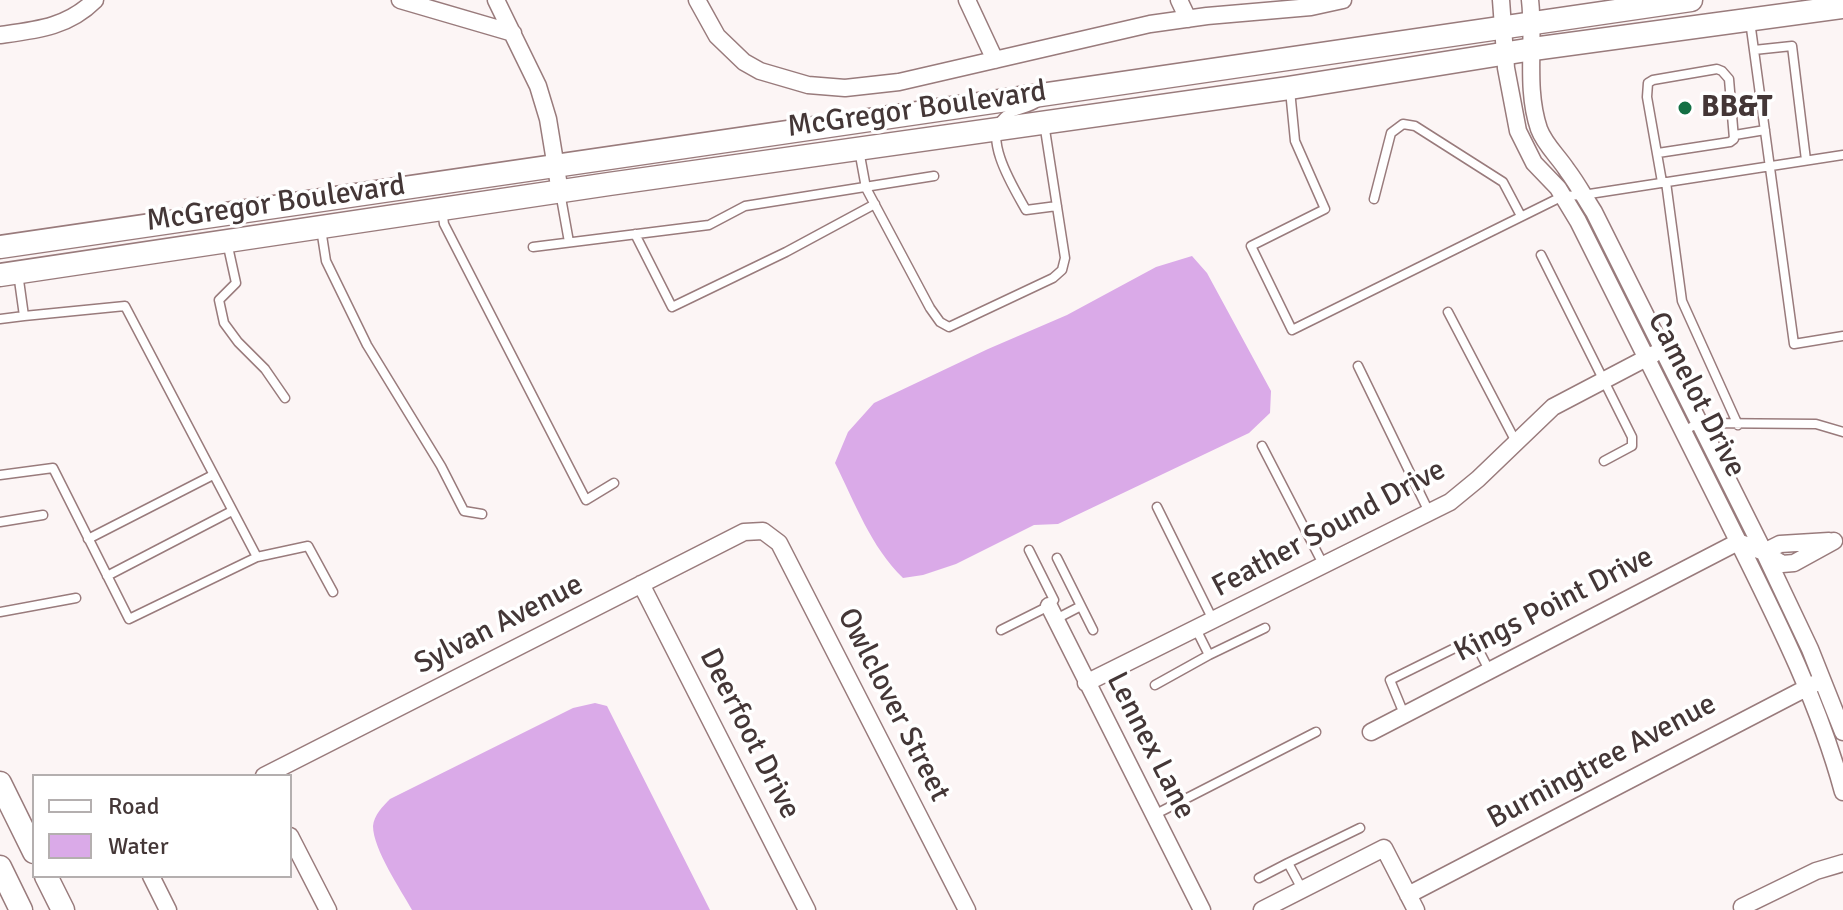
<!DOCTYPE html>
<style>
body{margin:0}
#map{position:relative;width:1843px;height:910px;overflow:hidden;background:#fcf5f5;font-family:Signika,sans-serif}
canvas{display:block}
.legend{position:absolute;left:32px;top:774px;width:260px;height:104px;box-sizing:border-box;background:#fff;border:2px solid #b4afaf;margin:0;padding:10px 14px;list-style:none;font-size:24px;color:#443737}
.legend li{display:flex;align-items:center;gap:16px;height:40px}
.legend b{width:40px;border:2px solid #b4afaf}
</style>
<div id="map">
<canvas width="1843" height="910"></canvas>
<ul class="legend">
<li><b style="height:10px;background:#fff"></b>Road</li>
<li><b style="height:22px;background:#daaae8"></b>Water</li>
</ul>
</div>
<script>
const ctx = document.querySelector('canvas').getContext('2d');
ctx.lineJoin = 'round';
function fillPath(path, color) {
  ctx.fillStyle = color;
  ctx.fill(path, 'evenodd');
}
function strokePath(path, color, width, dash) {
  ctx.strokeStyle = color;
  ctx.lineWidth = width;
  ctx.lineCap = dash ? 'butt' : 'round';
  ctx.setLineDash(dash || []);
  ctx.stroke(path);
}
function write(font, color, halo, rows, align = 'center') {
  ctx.font = font + ' Signika,sans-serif';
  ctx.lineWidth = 7;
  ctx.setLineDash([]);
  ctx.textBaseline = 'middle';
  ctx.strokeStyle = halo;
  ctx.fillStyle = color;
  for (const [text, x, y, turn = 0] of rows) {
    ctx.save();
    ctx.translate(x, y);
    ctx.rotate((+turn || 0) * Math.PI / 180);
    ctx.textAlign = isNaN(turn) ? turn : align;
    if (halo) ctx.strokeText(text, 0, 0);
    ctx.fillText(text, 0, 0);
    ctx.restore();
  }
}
const water = new Path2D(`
 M1192,256L1207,273L1271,391L1270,413L1249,433L1058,524L1034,525L956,564L923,575L903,578C871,547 855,503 835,463L848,432L874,403L988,349L1067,315L1156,267Z
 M595,703L607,706L710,910H412C401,890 373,849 373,826C374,815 383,806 390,799L573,708Z`);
const service = new Path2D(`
 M1750,21L1794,344L1843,336
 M1754,50L1792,46L1806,160
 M1290,90L1295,141L1325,209L1251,246L1292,330L1563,196L1583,195L1843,155
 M1038,102C1028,110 1013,109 1004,117C981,137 1015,190 1026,210L1057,206
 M1735,135L1765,130
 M859,150L866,188L930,308L940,322L949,327L1053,278L1062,270L1065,258L1044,123
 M1658,153L1730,142L1734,139L1729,79L1722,71L1717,69L1653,80L1648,83L1647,97L1662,182
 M1666,182L1682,301L1738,425
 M560,192L569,242
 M1374,199L1391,133L1403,124L1415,126L1503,182L1521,216
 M442,210L444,224L586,500L614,483
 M321,229L326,261L367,345L441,466L464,511L482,514
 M635,234L672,307L786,252L875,204
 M227,242L236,283L219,300L224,323L238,342L265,369L285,398
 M533,247L709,225L745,206L934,176
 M1541,255L1632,437V446L1604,461
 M18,273L24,316L125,306L257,557L308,546L333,592
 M1448,312L1516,442
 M0,319L24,316
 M1358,366L1429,512
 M1683,431L1699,423L1816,424L1843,432
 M1262,446L1323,564
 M0,475L53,468L129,619L257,557
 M1157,507L1213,620
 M0,522L43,515
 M88,539L213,475
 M107,576L232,511
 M1081,606L1093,630
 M0,612L76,598
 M1056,619L1081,606L1057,558
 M1196,629L1209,655L1265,628
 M1001,630L1049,606L1054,600L1029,550
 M1155,685L1209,655
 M1404,714L1390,680L1473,639L1489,670
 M1154,815L1316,732
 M1259,878L1288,863
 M1302,889L1288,863L1360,828`);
const minor = new Path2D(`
 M400,0L513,33
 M496,0L538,86L548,119L560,192
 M697,0L717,36L744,62L760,71L808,85L845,88L899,82L1150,24L1207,16L1311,7L1343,0
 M967,0L995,60
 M1179,0L1188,19
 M1501,0L1506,68L1518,131L1534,163L1558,188L1578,221C1628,320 1677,420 1727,519C1771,608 1817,696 1843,792
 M1530,0C1535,42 1525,88 1539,129C1545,145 1558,156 1567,170C1577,183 1585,198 1594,212L1764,552L1810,649L1843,732
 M0,35C37,30 68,27 95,0
 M1764,552L1780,544L1829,541
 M641,584L807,910
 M1049,606L1202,910
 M1086,683L1450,502L1478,479L1553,407L1654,354
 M1371,732L1738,542L1764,552L1782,564L1794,563L1834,541
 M264,776L744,532L763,531L779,543L967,910
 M290,836L328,910
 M151,876L168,910
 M1408,895L1814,684
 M1742,907L1816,871L1843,863
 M1262,910L1384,848L1416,910`);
const secondary = new Path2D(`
 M0,247L1691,0
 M0,275L609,184L1289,88L1533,49L1843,7
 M0,783L34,852
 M0,867L21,910
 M46,876L63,910`);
const markers = [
 [1685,108,8,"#136f44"]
];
const poiNames = [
 ["BB&T",1701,108]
];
const streetNames = [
 ["McGregor Boulevard",917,110,-8],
 ["McGregor Boulevard",276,204,-8],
 ["Camelot Drive",1696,395,63],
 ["Feather Sound Drive",1329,529,-28],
 ["Kings Point Drive",1554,605,-27],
 ["Sylvan Avenue",499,625,-27],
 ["Owlclover Street",893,705,63],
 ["Deerfoot Drive",749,734,63],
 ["Lennex Lane",1150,746,63],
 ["Burningtree Avenue",1602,762,-28]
];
fillPath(water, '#daaae8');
strokePath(service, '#997b7c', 11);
strokePath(minor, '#997b7c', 19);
strokePath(secondary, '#997b7c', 25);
strokePath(service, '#fff', 8);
strokePath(minor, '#fff', 16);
strokePath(secondary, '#fff', 22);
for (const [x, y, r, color] of markers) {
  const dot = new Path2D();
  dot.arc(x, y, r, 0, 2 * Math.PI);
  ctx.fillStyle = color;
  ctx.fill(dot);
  strokePath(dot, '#fff', 3);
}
write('bold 30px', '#443737', '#fff', poiNames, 'left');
write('30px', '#443737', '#fff', streetNames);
</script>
